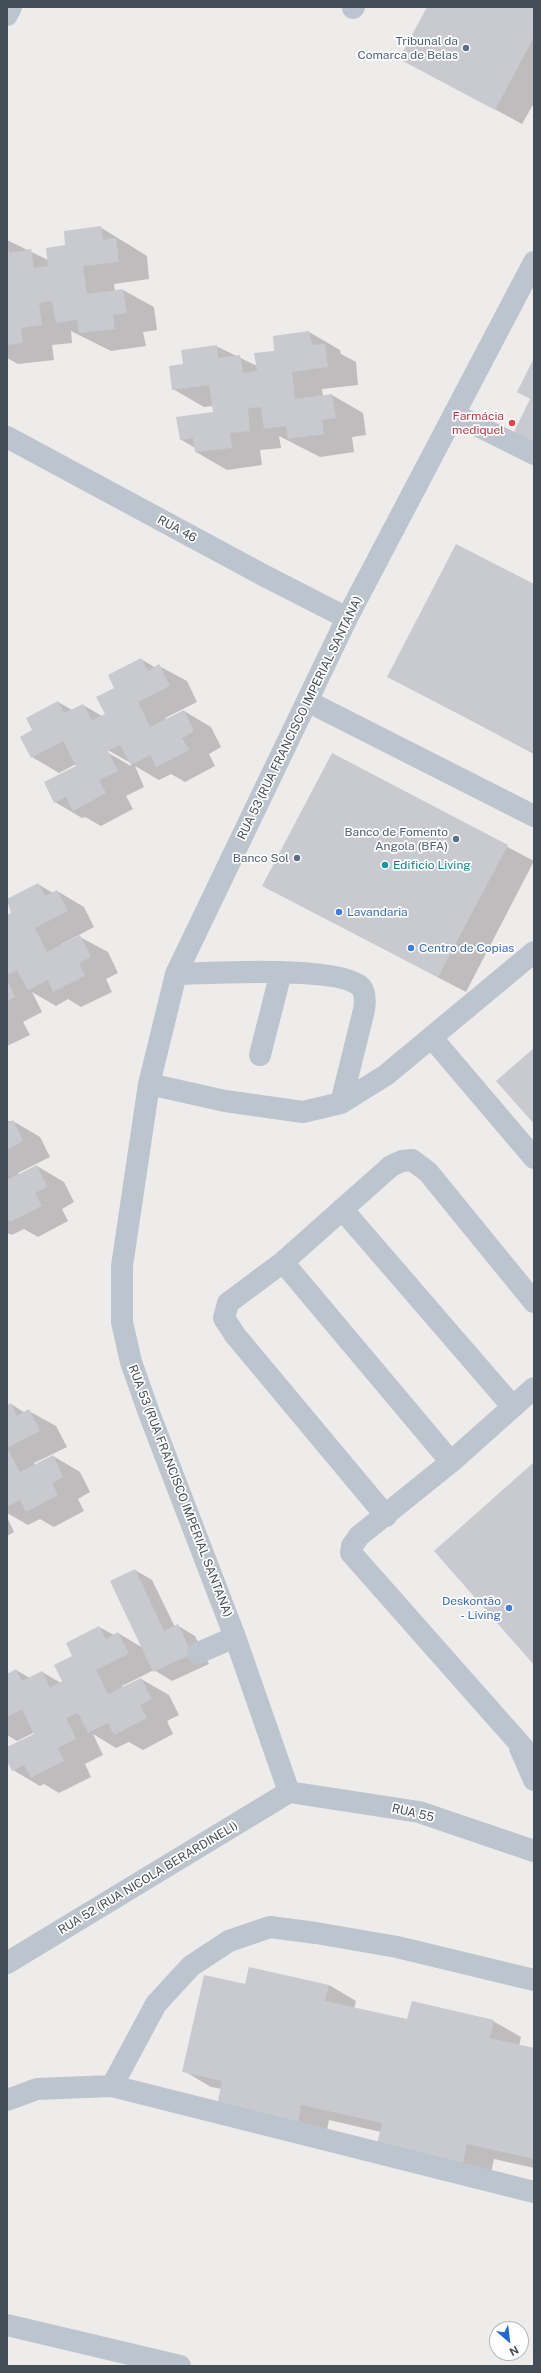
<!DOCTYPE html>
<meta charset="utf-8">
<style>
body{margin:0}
#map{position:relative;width:541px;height:2373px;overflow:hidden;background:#eeebeb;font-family:"Public Sans",sans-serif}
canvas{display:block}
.frame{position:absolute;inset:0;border:8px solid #444e57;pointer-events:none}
.north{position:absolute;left:489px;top:2321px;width:40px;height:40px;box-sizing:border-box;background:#fff;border:1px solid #b4b8bc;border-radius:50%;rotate:152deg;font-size:11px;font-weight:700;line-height:16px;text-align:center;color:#444e57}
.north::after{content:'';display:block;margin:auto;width:14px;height:18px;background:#2069d3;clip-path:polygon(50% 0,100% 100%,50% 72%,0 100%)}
</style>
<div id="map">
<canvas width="541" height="2373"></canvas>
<div class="frame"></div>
<div class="north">N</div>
</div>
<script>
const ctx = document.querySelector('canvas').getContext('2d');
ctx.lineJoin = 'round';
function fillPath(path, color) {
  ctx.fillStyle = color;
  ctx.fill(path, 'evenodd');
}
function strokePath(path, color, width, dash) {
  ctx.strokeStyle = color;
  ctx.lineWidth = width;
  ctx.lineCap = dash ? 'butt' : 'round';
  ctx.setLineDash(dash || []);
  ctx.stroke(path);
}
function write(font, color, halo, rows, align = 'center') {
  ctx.font = font + ' "Public Sans",sans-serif';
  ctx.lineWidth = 3.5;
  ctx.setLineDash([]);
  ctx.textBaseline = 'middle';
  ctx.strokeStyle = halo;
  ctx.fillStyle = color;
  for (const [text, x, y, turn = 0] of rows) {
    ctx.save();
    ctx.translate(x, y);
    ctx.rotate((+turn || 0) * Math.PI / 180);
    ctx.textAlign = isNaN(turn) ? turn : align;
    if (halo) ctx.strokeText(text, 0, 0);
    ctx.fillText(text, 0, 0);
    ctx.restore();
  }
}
const shadow = new Path2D(`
 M428,7H534V103L522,124L400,58Z
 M100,227L147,256L149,279L114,284L115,291L123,290L154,307L157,330L143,332L146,346L111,351L71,331L72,343L52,345L54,360L18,364L7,358V240L48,260L67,246Z
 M309,332L340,350L341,354L356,362L358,385L322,389L323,396L332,395L363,413L366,435L352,437L354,452L320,457L279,436L281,448L260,450L262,465L227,470L196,452L195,448L180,439L214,413L213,406L204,407L173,389L184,365L216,346L257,366L275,352Z
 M534,585V754L388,676Z
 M141,659L156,668L159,666L187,681L197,702L165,718L166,720L184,711L211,727L221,747L209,754L215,766L185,782L171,774L159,780L135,766L144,787L126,796L133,809L101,826L85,817L82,818L55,802L77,766L76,764L59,773L32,757L33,731L58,702L72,710L83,705L102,716L106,714L116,688ZM104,748L131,763V766L103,750Z
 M333,755L534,861L466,992L263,886Z
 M38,884L53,893L57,891L84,907L94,927L62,944L63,946L80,937L108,952L118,973L106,979L112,992L81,1007L68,999L56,1006L32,992L42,1012L23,1022L30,1035L7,1046V917L13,914L7,900Z
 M7,1121H13L40,1137L50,1157L18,1173L19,1175L37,1166L64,1182L74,1202L62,1209L68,1221L38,1237L24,1229L12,1235L7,1233Z
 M11,1404L25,1413L29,1411L56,1426L67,1447L34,1463L35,1465L53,1456L80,1472L90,1492L78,1499L84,1511L54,1527L40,1519L28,1525L7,1513V1406Z
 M7,1517L14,1532L7,1536Z
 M135,1570L152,1580L175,1627L177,1625L195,1636L209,1664L172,1681L154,1670L122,1686L123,1688L141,1679L169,1695L179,1715L167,1721L173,1734L143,1750L129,1742L116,1748L93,1734L103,1755L85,1764L91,1777L59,1793L44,1784L40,1786L13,1770L7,1759V1748L36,1734L35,1732L17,1741L7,1735V1675L16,1670L30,1678L42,1672L61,1683L64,1681L74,1656L99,1627L114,1635L118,1633L143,1648Z
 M329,1985L356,2001L354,2009L407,2021H493L521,2037L519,2046L534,2049V2168L494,2159L490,2178L381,2132L329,2120L325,2139L222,2089L211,2087L184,2071L245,1986Z`);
const building = new Path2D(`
 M427,7H534V37L495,110L399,59Z
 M101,226L103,240L116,238L119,262L83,266L87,294L123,289L127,313L113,315L115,329L79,333L77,320L56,323L52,301L39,303L42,325L21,328L23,343L7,345V237L9,253L31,249L34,268L48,266L46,248L65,245L64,231Z
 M309,331L312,345L325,344L328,367L292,372L295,399L332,394L336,418L322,420L324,434L288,439L286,426L264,429L261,407L248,408L250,431L230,433L232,448L195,452L193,438L180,440L176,417L213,412L209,385L172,390L169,366L183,364L181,350L217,345L218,358L240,355L243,373L257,371L254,353L274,351L273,336Z
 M534,358V447L512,436L530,399L517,392Z
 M456,544L534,584V753L387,677Z
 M141,658L148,671L159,664L170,686L138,702L150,727L184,710L194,731L182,738L189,750L156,767L150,755L131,765L120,745L108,751L118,771L99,780L106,793L73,811L66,797L54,803L44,782L76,766L63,741L31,758L20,737L32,730L26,718L58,701L64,713L83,704L92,720L105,714L96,697L114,688L108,675Z
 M332,753L508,845L438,977L262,886Z
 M38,883L45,896L57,890L68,911L35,928L47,952L80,935L91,957L79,963L85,976L53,992L48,980L28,990L17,970L7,975V915L11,913L7,899Z
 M7,980L15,997L7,1001Z
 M534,1048V1124L496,1081Z
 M13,1120L23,1141L7,1150V1123Z
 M37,1165L47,1187L35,1193L42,1206L10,1222L7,1217V1180Z
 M11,1403L17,1416L29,1409L40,1431L7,1448L20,1472L53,1455L63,1477L52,1483L58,1495L26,1512L20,1500L7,1507V1405Z
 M534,1462V1665L434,1551Z
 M135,1569L164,1631L178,1624L192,1654L153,1672L110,1581Z
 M99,1626L106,1639L118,1632L129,1654L96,1670L108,1694L141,1678L152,1699L140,1705L147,1718L114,1735L108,1723L88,1733L78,1713L66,1718L76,1739L58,1748L64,1761L31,1778L24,1765L12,1771L7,1761V1747L34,1734L22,1709L7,1717V1674L16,1669L22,1681L42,1671L50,1688L62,1681L54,1665L72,1656L66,1643Z
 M249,1967L329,1985L325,2001L407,2019L412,2001L494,2020L490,2038L534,2048V2159L467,2144L463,2163L377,2144L382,2123L301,2105L298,2124L217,2106L222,2081L182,2072L204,1975L245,1984Z`);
const minor = new Path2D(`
 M353,8L354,7
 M7,15L11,7
 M454,414L534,454
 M7,437L263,575L347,618
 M307,701L534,816
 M176,974C210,973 340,965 361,987C366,993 365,1003 364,1010L341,1103
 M432,1038L534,1158
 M260,1055L281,972
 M149,1084L225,1101L303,1112L341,1103L386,1075L534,952
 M342,1209L513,1407
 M283,1262L451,1462
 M534,1388L451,1462L359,1536L352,1546L351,1553L534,1760
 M386,1516L235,1335L224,1318L228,1303L283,1262L391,1166L402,1161L412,1160L428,1172L534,1302
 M198,1653L235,1637
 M520,1748L534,1780
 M289,1792L235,1637L149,1413L131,1362L122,1322V1266L149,1084L176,974L347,618L534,262
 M289,1792L419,1812L534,1851
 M7,1963L289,1792
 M112,2086L156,2004L191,1966L229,1941L270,1927L316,1933L397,1947L534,1980
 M7,2100L37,2089L112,2086L534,2192
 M7,2325L180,2366`);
const markers = [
 [466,48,4,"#5c6f8a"],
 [512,423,4,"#e0444e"],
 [456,839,4,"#5c6f8a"],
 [297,858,4,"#5c6f8a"],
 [385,865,4,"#0f9aa8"],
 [339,912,4,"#3f7fe0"],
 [411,948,4,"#3f7fe0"],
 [509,1608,4,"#3f7fe0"]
];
const serviceNames = [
 ["Tribunal da",458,41],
 ["Comarca de Belas",458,55],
 ["Banco de Fomento",448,832],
 ["Angola (BFA)",448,846],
 ["Banco Sol",289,858]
];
const healthNames = [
 ["Farmácia",504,416],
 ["mediquel",504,430]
];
const streetNames = [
 ["RUA 46",177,529,28],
 ["RUA 53 (RUA FRANCISCO IMPERIAL SANTANA)",300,718,-64],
 ["RUA 53 (RUA FRANCISCO IMPERIAL SANTANA)",180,1491,69],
 ["RUA 55",413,1813,13],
 ["RUA 52 (RUA NICOLA BERARDINELI)",148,1878,-31]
];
const cultureNames = [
 ["Edificio Living",393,865]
];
const shopNames = [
 ["Lavandaria",347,912],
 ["Centro de Copias",419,948],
 ["Deskontão",501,1601,"right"],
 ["- Living",501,1615,"right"]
];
fillPath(shadow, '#0003');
fillPath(building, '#c8cad0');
strokePath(minor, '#bcc5cd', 22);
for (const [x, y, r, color] of markers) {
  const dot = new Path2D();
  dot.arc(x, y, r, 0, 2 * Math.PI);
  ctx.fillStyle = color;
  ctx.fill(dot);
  strokePath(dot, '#fff', 1.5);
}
write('12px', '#4e5e75', '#fff', serviceNames, 'right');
write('12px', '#be3a42', '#fff', healthNames, 'right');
write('12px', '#444e57', '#fff', streetNames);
write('12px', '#0d838f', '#fff', cultureNames, 'left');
write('12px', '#366cbe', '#fff', shopNames, 'left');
</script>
